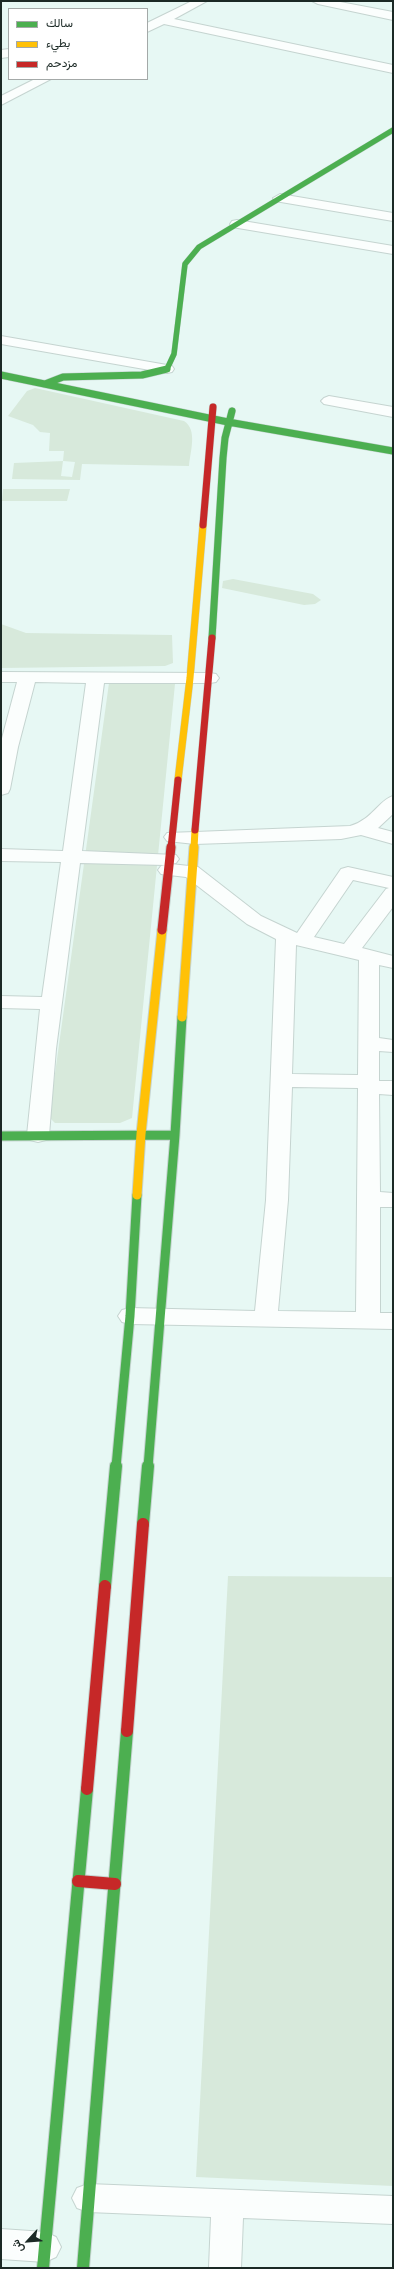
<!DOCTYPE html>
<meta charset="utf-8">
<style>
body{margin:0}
#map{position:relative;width:394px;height:2269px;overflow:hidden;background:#e7f8f4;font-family:"DM Sans",Vazirmatn,sans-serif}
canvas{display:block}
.frame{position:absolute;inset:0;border:2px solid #1b2925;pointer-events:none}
.legend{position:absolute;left:8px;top:8px;width:140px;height:72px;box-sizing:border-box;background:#fff;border:1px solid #a4a9a8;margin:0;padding:5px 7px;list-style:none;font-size:12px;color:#1b2925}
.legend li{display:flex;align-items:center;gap:8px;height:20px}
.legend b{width:20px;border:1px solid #a4a9a8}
.north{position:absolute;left:8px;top:2221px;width:40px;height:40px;-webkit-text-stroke:3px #fff;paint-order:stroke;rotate:244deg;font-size:11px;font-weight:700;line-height:16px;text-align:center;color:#1b2925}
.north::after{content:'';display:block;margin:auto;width:14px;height:18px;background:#1b2925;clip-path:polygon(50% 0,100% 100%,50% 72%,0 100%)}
</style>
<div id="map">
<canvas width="394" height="2269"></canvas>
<div class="frame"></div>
<ul class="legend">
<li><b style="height:5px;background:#4caf50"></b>سالك</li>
<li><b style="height:5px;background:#ffc107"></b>بطيء</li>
<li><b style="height:5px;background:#c62828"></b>مزدحم</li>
</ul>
<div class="north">ش</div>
</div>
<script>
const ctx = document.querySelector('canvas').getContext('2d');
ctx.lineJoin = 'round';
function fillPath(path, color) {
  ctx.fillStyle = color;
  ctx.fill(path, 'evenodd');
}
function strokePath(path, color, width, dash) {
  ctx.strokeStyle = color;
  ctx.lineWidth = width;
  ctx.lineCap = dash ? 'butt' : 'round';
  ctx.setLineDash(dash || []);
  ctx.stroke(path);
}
const green = new Path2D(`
 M35,388L184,421C198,430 190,452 189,466L82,464L80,480L12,479L14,463L63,461L64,451H49L50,433L40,432L33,425L8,416L27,391ZM63,461L75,462L72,477L61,476Z
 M3,489H70L67,501H2Z
 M233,579L313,594L321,600L315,604L304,605L222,588L223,581Z
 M1,624L26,633L172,635L173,663L165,666L1,668Z
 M109,683L175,684L132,1118L120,1123H55L49,1117Z
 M228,1576L393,1577V2186L196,2177Z`);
const street = new Path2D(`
 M192,1H207L174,19L393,65V73L164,24L147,32V23Z
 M312,1H335L393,12V20L318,4Z
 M9,49V57L1,58V50Z
 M35,79H51L1,105V96Z
 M280,194L393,213V221L275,201L273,198Z
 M237,220L393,246V254L232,227L230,224L232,221Z
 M1,336L167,365L172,366L174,369L172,372L167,373L1,344Z
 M329,396L393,407V417L324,404L321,401L324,398Z
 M1,672L210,673L216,674L219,678L216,682L210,683H104L82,851L176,855L179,859L176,863L171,864L198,867L261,916L297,933L341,869L348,867L393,877V907L362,948L393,956V968L379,965V1038L393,1040V1052L379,1051V1081H393V1095L379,1094L380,1192L393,1193V1207H380V1313H393V1329L130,1324L122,1322L118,1316L122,1310L130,1308L255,1311L266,1200L276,939L247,924L186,877L161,874L158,870L161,866L165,865L80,863L56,1049L49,1135L46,1140L38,1142L30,1140L27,1135L40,1009L1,1008V996L42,997L61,862L1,861V849L63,851L86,683L35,682L18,747L10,789L8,793L1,795V742L17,682H1ZM353,880L389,888L386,889L344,944L314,937ZM296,945L359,960L358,1075L292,1074ZM292,1087L358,1088L356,1312L278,1311L288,1200Z
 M393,796V814L378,828L393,832V844L361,835L341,839L195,844L167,841L164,837L167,833L195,832L350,826C372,820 379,800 393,796Z
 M88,2184L393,2196V2224L243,2218L241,2268H209L211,2217L88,2212L77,2208L72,2198L77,2188Z
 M1,2229L45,2232L56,2237L61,2247L56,2257L45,2262L1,2259Z`);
const fastFar3 = new Path2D(`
 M164,370L167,369L174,354L185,264L199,247L393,130`);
const fastFar2 = new Path2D(`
 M1,375L228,422L393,451
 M45,384L63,377L142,375L167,369
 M212,638L223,458L225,438L232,411`);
const fastFar1 = new Path2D(`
 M1,1136L175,1135
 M116,1467L130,1316L137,1195
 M148,1467L175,1135L182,1017`);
const fast = new Path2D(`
 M143,1524L148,1466
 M105,1586L116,1466
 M43,2268L87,1789
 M83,2268L127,1731`);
const slowFar1 = new Path2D(`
 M178,780L190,678L203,525
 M194,848L195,830`);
const slow = new Path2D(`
 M182,1017L194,847
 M137,1195L141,1134L162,930`);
const jamFar2 = new Path2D(`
 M203,525L213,407
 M195,830L212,638
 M171,848L178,780`);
const jamFar1 = new Path2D(`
 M162,930L171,847`);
const jam = new Path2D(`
 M127,1731L143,1524
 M87,1789L105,1586
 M78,1881L115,1884`);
fillPath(green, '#d7e9db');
strokePath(street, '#c5d4d0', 2);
strokePath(fastFar3, '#c5d4d0', 6);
strokePath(fastFar2, '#c5d4d0', 8);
strokePath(fastFar1, '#c5d4d0', 11);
strokePath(fast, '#c5d4d0', 14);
strokePath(slowFar1, '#c5d4d0', 8);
strokePath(slow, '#c5d4d0', 11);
strokePath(jamFar2, '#c5d4d0', 8);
strokePath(jamFar1, '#c5d4d0', 11);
strokePath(jam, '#c5d4d0', 14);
fillPath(street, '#fbfefd');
strokePath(fastFar3, '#4caf50', 5.5);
strokePath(fastFar2, '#4caf50', 7);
strokePath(fastFar1, '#4caf50', 9);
strokePath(fast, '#4caf50', 12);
strokePath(slowFar1, '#ffc107', 7);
strokePath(slow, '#ffc107', 9);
strokePath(jamFar2, '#c62828', 7);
strokePath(jamFar1, '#c62828', 9);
strokePath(jam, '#c62828', 12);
</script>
